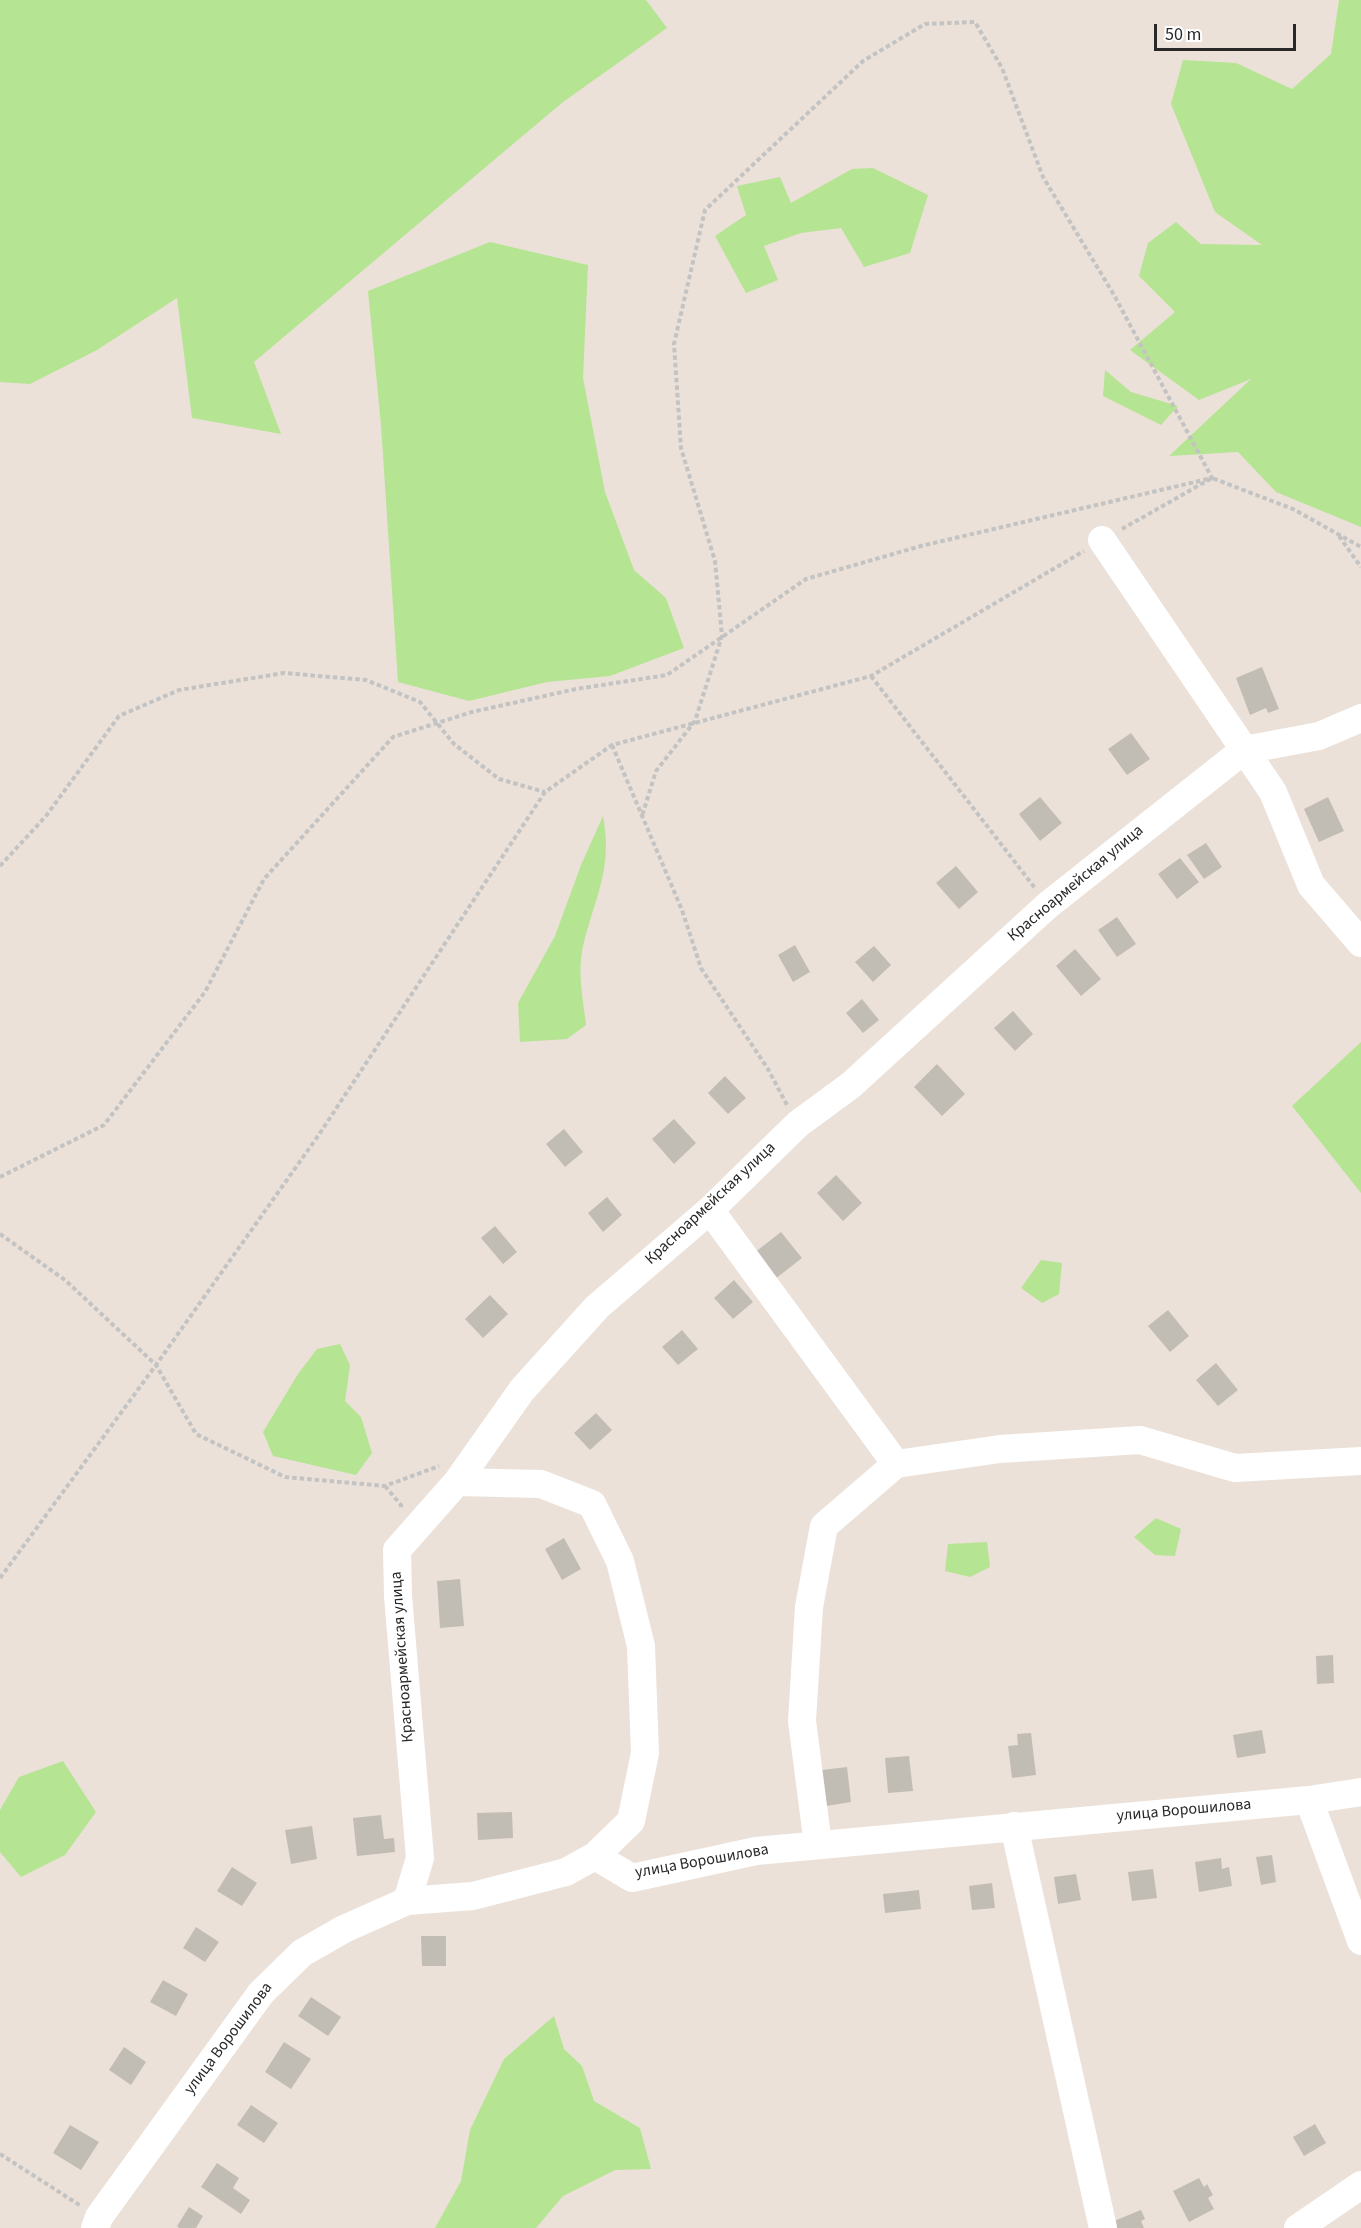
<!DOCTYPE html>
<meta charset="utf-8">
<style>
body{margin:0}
#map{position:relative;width:1361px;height:2228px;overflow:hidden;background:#ebe1d8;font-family:"Source Sans 3",sans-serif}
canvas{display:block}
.scale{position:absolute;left:1154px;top:24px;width:142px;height:27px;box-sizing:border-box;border:3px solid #282828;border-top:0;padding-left:8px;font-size:18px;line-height:21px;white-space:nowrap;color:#282828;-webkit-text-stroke:4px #fff;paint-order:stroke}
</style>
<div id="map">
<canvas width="1361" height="2228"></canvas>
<div class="scale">50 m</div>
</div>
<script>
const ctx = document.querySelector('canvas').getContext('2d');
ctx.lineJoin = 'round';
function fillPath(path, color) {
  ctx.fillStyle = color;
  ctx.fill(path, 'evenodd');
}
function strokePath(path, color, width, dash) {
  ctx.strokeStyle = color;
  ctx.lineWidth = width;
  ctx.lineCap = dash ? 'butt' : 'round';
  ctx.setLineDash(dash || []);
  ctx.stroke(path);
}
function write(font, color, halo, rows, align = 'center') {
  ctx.font = font + ' "Source Sans 3",sans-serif';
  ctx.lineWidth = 5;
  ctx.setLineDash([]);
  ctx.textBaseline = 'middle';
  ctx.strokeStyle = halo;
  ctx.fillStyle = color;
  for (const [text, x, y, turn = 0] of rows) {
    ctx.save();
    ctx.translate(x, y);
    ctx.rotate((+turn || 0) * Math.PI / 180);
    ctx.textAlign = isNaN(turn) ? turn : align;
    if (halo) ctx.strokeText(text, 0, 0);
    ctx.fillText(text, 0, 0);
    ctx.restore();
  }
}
const green = new Path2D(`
 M0,0H646L667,28L563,102L254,362L281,434L192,418L177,298L97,350L30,384L0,382Z
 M1339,0H1361V527L1276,492L1238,452L1169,456L1251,379L1199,400L1130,350L1175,312L1139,276L1148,243L1176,222L1201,244L1262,245L1215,212L1171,104L1183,60L1236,63L1292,89L1331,54Z
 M873,168L928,195L910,253L864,267L841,228L801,233L764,246L778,280L746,293L715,236L746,215L737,186L780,177L791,203L852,169Z
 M490,242L588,265L583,378L605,492L634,570L666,598L684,648L610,676L547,682L469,701L398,682L381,425L368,291Z
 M1105,370L1131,392L1178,406L1161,425L1103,396Z
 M603,816C613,869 595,897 583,946C577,972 583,999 586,1025L567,1039L520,1042L518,1003L555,936L581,865Z
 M1361,1042V1193L1292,1106Z
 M1041,1260L1062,1263L1059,1294L1042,1303L1021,1288Z
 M340,1344L350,1365L345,1401L361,1417L372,1453L356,1475L273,1456L263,1432L298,1374L317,1349Z
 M1156,1518L1181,1529L1175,1556L1155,1555L1134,1537Z
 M987,1542L990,1567L970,1577L945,1571L948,1544Z
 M63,1761L96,1812L65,1855L21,1877L0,1852V1810L19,1777Z
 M554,2016L564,2049L582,2066L594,2101L640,2128L651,2169L615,2170L563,2196L536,2228H435L461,2181L470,2130L504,2059Z`);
const building = new Path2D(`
 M1262,667L1279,709L1268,713L1266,708L1250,715L1236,678Z
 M1131,733L1150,759L1127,775L1108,749Z
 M1040,797L1062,823L1040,841L1019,814Z
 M1328,797L1344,831L1319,842L1304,809Z
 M1206,843L1222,867L1204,879L1187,855Z
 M1180,858L1199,882L1177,899L1158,874Z
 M956,866L978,892L959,909L936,883Z
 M1117,917L1136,944L1117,957L1098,930Z
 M795,945L810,972L793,982L778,955Z
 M874,946L891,965L873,982L855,962Z
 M1075,949L1101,979L1081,996L1056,966Z
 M862,999L879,1020L863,1033L846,1013Z
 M1013,1011L1033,1034L1015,1051L994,1028Z
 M937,1064L965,1094L942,1116L914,1087Z
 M725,1076L746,1098L728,1114L708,1093Z
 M674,1119L696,1143L674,1164L652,1139Z
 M564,1129L583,1152L565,1167L546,1144Z
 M836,1175L862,1203L843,1221L817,1193Z
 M607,1197L622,1215L603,1232L588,1213Z
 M495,1226L517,1252L503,1264L481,1238Z
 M781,1232L802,1258L775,1279L754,1253Z
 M734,1280L753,1302L733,1319L714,1298Z
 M490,1295L508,1314L483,1338L465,1319Z
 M1168,1310L1189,1336L1170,1352L1148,1326Z
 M682,1330L698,1349L678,1365L662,1347Z
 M1216,1363L1238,1390L1218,1406L1196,1380Z
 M596,1413L612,1430L590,1450L574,1433Z
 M564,1538L581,1569L562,1580L545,1549Z
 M460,1579L464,1626L440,1628L437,1581Z
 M1333,1655L1334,1683L1317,1684L1316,1656Z
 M1262,1730L1266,1753L1237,1758L1233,1735Z
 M1031,1733L1036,1775L1012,1778L1008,1746L1018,1745L1017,1734Z
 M909,1756L913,1791L888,1793L885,1758Z
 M847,1767L851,1802L826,1806L822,1770Z
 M512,1812L513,1838L478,1840L477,1813Z
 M381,1815L384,1839L394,1838L395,1852L357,1856L353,1818Z
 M312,1826L317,1859L291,1864L285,1830Z
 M1272,1855L1276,1882L1261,1885L1256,1857Z
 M1221,1858L1222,1869L1229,1867L1232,1886L1199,1892L1195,1862Z
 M232,1867L257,1883L242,1906L217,1891Z
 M1153,1869L1157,1898L1132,1901L1128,1872Z
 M1076,1874L1081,1900L1058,1904L1054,1877Z
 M992,1883L995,1908L972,1910L969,1886Z
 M919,1890L921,1909L885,1913L883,1894Z
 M196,1927L219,1942L205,1962L183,1948Z
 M421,1936H446V1966H422Z
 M163,1980L188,1994L176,2016L150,2002Z
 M311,1997L341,2017L328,2036L298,2016Z
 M284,2042L311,2059L291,2089L265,2072Z
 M124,2047L146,2062L131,2085L109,2070Z
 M251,2105L278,2123L264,2143L237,2125Z
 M1315,2124L1326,2143L1304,2156L1293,2137Z
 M70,2125L99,2142L81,2170L53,2153Z
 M217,2163L239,2178L233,2188L250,2200L241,2214L201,2187Z
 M1199,2178L1204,2187L1207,2184L1213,2195L1208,2198L1214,2209L1189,2222L1173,2191Z
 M189,2207L203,2216L196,2228H179L177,2226Z
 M1141,2210L1145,2219L1141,2221L1144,2228H1117L1114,2221Z`);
const path = new Path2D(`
 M1122,529L1212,478L1293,509L1361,547
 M1339,536L1361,567
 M871,676L1035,888
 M612,745L682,910L701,968L768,1069L787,1105
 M0,866L46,816L119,716L179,690L284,673L366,680L420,702L454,744L499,779L545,792
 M0,1177L104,1125L205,992L264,879L393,737L472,712L576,689L667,675L806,579L921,546L1212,478L1114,295L1043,177L1002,68L975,22L925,24L863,61L705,210L674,344L681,448L715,561L722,636L695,721L656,771L642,816
 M0,1234L65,1280L156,1365L196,1434L285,1477L385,1486L439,1466
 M385,1486L401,1505V1510
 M0,1578L156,1365L318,1136L545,792L612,745L871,676L1084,551
 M0,2154L81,2206`);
const minor = new Path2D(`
 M1102,540L1273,792L1311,885L1361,943
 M710,1210L896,1464
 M457,1482L541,1484L592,1504L620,1561L641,1646L645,1753L631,1821L595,1856
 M1309,1800L1361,1941
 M1014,1826L1103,2228
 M818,1845L802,1721L809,1607L824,1526L896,1464L1000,1449L1140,1440L1235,1468L1361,1461
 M407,1901L420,1858L398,1596L397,1550L457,1482L522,1390L597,1307L710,1210L798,1124L851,1085L1048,905L1244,750L1319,736L1361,718
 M95,2228L99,2217L261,1993L302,1953L344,1929L407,1901L473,1896L566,1872L595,1856L632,1878L756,1851L1309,1800L1361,1792
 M1298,2228L1361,2185`);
const streetNames = [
 ["Красноармейская улица",1076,884,-40],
 ["Красноармейская улица",711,1204,-43],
 ["Красноармейская улица",403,1657,-94],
 ["улица Ворошилова",1184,1811,-5],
 ["улица Ворошилова",702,1862,-10],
 ["улица Ворошилова",229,2039,-53]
];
fillPath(green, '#b5e492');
fillPath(building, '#c2bdb4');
strokePath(path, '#c3c3c3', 4, [4.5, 3]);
strokePath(minor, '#fff', 28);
write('16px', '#282828', '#fff', streetNames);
</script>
